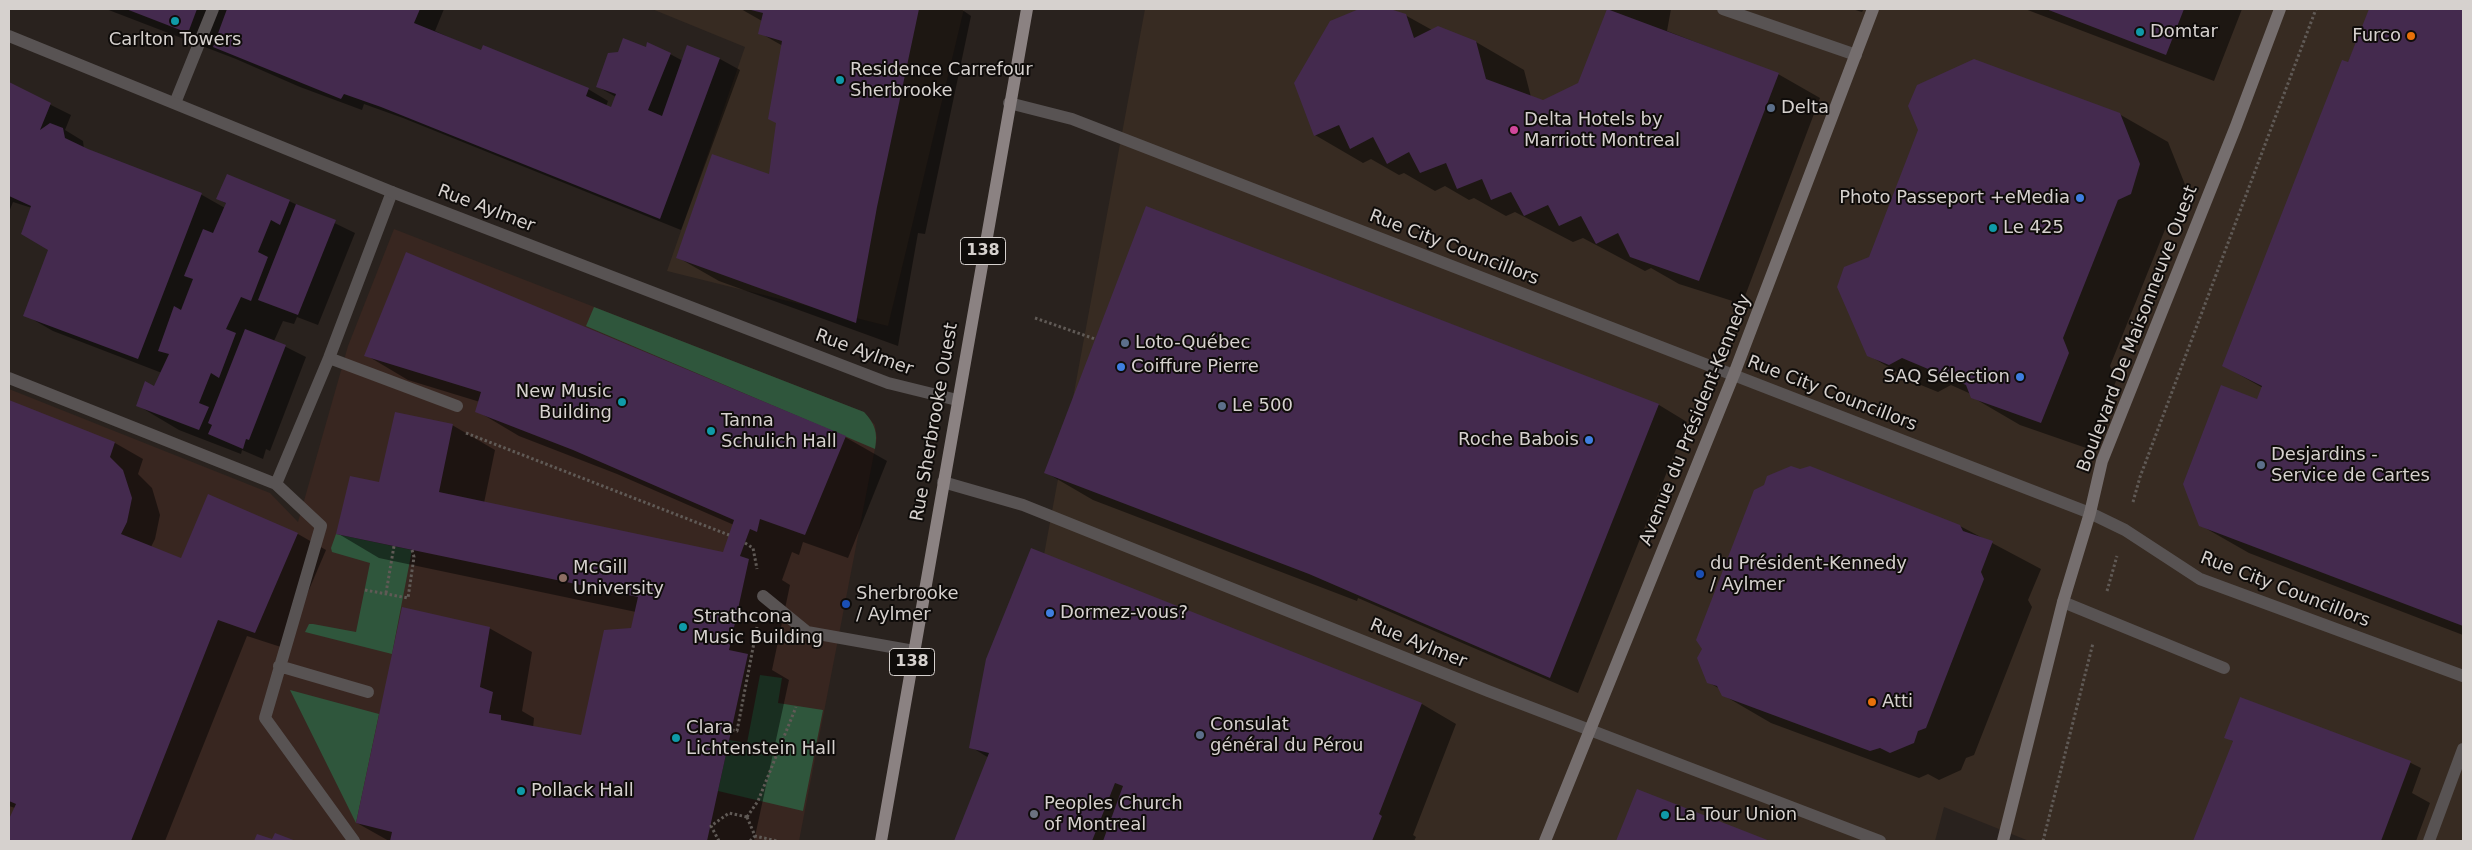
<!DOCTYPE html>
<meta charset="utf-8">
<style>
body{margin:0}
#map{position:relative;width:2472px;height:850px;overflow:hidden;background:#29221e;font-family:"DejaVu Sans",sans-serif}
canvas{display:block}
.frame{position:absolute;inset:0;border:10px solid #d6d1ce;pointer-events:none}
</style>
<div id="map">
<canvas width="2472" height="850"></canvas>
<div class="frame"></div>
</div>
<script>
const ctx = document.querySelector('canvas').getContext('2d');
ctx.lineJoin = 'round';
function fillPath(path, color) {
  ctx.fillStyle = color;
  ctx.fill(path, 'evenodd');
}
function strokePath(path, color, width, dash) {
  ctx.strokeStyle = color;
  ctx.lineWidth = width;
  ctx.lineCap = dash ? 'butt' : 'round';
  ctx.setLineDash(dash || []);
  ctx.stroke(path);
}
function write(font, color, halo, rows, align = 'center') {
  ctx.font = font + ' "DejaVu Sans",sans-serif';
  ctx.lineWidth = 4;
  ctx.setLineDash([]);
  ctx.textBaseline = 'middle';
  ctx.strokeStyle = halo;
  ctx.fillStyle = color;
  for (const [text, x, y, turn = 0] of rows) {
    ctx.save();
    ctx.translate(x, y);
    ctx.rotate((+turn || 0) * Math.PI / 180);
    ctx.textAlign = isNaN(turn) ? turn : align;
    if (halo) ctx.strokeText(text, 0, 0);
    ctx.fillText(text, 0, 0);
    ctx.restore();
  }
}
const built = new Path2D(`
 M652,9H964L888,326L667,271L745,47Z
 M1145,9H2463V841H2029L1944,807L1935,841H991Z`);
const education = new Path2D(`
 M394,229L864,412L875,425L877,438L799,841H9V389L270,493L298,522L348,346Z`);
const green = new Path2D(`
 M594,307L864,412C875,424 878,432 875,449L586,326Z
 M336,534L412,550L392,654L305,632L309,624H313L356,632L370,563L332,552L331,548Z
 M760,675L782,678L778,703L823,710L803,811L718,791L729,740L747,743Z
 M290,690L379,714L356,823Z`);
const shadow = new Path2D(`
 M106,9H444L435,31L482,52L588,89L608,101L606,106L612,108L616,97L598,87L647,49L670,54L683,61L720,59L740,70L681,230L403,118L364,104L362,110L300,87L236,59Z
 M741,9H961L971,16L925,234L918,233L898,346L719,281L677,257L770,175L778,123L783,46L760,33L762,21Z
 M1363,9H1386L1405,15L1432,30L1476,42L1524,70L1531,97L1543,101L1579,84L1608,10L1604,9H1671L1667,31L1778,74L1820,98L1742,304L1679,284L1651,268L1645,271L1583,238L1573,242L1515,212L1506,216L1474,198L1469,200L1445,186L1435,191L1404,173L1399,175L1371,159L1363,163L1315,135L1331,22Z
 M1852,9H1864L1862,12Z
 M2025,9H2242L2214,81Z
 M2370,9H2463V635L2249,553L2200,525L2263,388L2224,366Z
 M9,84L71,115L65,130L83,141L84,149L88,150L202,195L225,208L227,204L218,199L289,201L355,233L318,325L297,317L294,324L283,321L274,341L306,357L270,451L266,449L263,459L242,450L241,454L179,430L137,405L155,388L162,373L53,331L25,315L50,250L32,208L13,202L9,212Z
 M2119,114L2168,142L2188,192L2178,222L2166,227L2110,366L2116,381L2089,449L2020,425L1972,397L1971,394L1951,385L1938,392L1916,383L1868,355L1870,258Z
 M1411,309L1659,405L1687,422L1578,693L1358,598L1357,601L1093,500L1045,472Z
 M366,355L845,437L887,461L848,558L803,542L799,555L792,552L782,580L790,585L772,670L789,680L754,841H389L357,823L489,628L532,652L522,711L534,718L533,728L582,737L632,629L636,612L379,558L337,533L380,484L452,425L495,450L484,503L724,553L734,525L617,474L519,436L477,411L480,402L408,380Z
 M9,401L115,443L143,459L138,474L152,488L160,515L155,539L151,547L182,560L298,534L326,550L284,648L247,636L165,841H9V822L15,808L9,806Z
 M1960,526L2041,569L2028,600L2032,607L1974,755L1966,758L1961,770L1939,780L1928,774L1919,778L1771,723L1723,695L1720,689L1708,682Z
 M2240,698L2411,763L2421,768L2412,793L2430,803L2416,841H2194L2234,742L2226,737Z
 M1422,704L1456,724L1413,835L1416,837L1414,841H956L989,758L971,747Z
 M1638,791L1767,841H1618Z`);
const building = new Path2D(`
 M126,9H197L188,33Z
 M227,9H420L414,23L481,50L483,45L589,88L586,96L611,107L616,94L596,87L608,53L618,52L623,38L646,47L647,42L671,53L648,110L662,116L687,45L720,58L660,219L381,107L344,94L341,99L213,47Z
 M747,9H919L877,207L856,323L676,258L712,154L769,174L776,123L768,119L782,41L758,34L763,13Z
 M1359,9H1390L1406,14L1414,38L1438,26L1476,41L1486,79L1543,100L1578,83L1607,9L1779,73L1699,281L1630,257L1618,233L1596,244L1581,216L1559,226L1548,205L1524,216L1511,192L1491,200L1482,179L1457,189L1446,163L1420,173L1409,152L1387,164L1373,137L1350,149L1339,125L1314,136L1294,83L1330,21Z
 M2046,9H2184L2166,55Z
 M2369,9H2463V626L2199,526L2183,484L2221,385L2257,399L2262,386L2222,366L2342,60L2348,62Z
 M1974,59L2120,113L2140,164L2131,194L2118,200L2063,338L2069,353L2041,423L1971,398L1966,385L1902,358L1889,365L1867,356L1837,287L1844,267L1869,257L1918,130L1908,106L1917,85Z
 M9,82L51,103L40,130L50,123L63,128L65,138L88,149L202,193L138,359L23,316L48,250L21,234L31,206L9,196Z
 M227,174L290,200L280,225L271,220L258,252L268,257L251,301L241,297L226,329L236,333L219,378L211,373L199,403L209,407L199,430L136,406L145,381L154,386L169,354L158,351L174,306L181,310L193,279L184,276L203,229L213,233L226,203L216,199Z
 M296,204L336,220L298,315L258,300Z
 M1146,206L1659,404L1550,678L1309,574L1044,473Z
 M406,252L846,436L805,535L760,519L757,532L750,529L740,556L749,559L729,650L748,654L707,841H390L392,832L356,823L402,607L490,627L480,687L493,692L489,713L501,715V720L581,735L604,630L631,628L638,597L336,534L350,476L379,482L395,412L453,424L439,492L723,552L734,520L573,450L475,412L481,392L364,356Z
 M245,329L286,345L249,440L246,439L243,449L208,434L212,425L208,423Z
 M9,400L115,442L110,457L123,470L132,498L127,522L121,534L181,558L208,494L298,533L255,633L218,620L131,841H9V819L16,804L9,801Z
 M1791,466L1800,469L1810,466L1960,525L1963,531L1993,541L1981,572L1984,579L1926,728L1918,731L1914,743L1890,753L1880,748L1870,751L1722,696L1717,686L1707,683L1697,658L1702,649L1696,640L1754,490L1764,485L1767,476Z
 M1031,548L1422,703L1379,814L1382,816L1372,841H1103L1123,786L1115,783L1092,841H954L989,753L969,748L986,659Z
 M2240,697L2411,761L2381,841H2193L2233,741L2224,738Z
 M1637,789L1770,841H1616Z
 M275,833L296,841H254L257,834L272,839Z`);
const path = new Path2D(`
 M1035,318L1095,339
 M466,433L729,535
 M2133,502L2140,477L2316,9
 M745,543L753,548L757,569
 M365,590L408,598L414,557L412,550
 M2107,591L2117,556
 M386,593L394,546
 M732,730L737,731L757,627
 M747,817L758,801L796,707
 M747,817L755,836L777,841
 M719,841L711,826L729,813L747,817
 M750,841L755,836
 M2043,841L2093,643`);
const lane = new Path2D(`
 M175,103L213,9
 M329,358L457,406
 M9,378L276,484
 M763,596L807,632L914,651
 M2063,602L2224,668
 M279,666L368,692
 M354,841L265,718L321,526L276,484L329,358L392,192`);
const street = new Path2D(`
 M1723,9L1856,55
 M9,36L392,192L888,383L957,400
 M1009,103L1072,119L2090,513L2125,530L2200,579L2463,676
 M943,482L1023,505L1488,691L1880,841
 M2429,841L2463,749`);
const secondary = new Path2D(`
 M1545,841L1734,374L1873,9
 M2003,841L2063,602L2090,513L2102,461L2236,126L2280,9`);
const primary = new Path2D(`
 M881,841L1027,9`);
const markers = [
 [175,21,5,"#0f9aa8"],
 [2140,32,5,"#0f9aa8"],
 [2411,36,5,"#e8710a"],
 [840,80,5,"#0f9aa8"],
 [1771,108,5,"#5c6f8a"],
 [1514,130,5,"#d1479c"],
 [2080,198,5,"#3f7fe0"],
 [1993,228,5,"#0f9aa8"],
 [1125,343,5,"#5c6f8a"],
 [1121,367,5,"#3f7fe0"],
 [2020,377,5,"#3f7fe0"],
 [622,402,5,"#0f9aa8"],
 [1222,406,5,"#5c6f8a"],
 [711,431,5,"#0f9aa8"],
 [1589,440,5,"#3f7fe0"],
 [2261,465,5,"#5c6f8a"],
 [1700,574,5,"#1a4fb4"],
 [563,578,5,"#8d6e63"],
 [846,604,5,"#1a4fb4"],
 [1050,613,5,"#3f7fe0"],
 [683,627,5,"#0f9aa8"],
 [1872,702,5,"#e8710a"],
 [1200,735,5,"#5c6f8a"],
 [676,738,5,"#0f9aa8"],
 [521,791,5,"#0f9aa8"],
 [1034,814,5,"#6b7280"],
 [1665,815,5,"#0f9aa8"]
];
const shields = [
 [983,251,45],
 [912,662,45]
];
const shieldNames = [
 ["138",983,251],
 ["138",912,662]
];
const poiNames = [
 ["Domtar",2150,32],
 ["Furco",2401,36,"right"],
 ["Carlton Towers",175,40,"center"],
 ["Residence Carrefour",850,70],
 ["Sherbrooke",850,91],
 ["Delta",1781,108],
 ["Delta Hotels by",1524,120],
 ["Marriott Montreal",1524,141],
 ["Photo Passeport +eMedia",2070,198,"right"],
 ["Le 425",2003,228],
 ["Loto-Québec",1135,343],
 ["Coiffure Pierre",1131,367],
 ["SAQ Sélection",2010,377,"right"],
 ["New Music",612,392,"right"],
 ["Building",612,413,"right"],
 ["Le 500",1232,406],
 ["Tanna",721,421],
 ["Schulich Hall",721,442],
 ["Roche Babois",1579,440,"right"],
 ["Desjardins -",2271,455],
 ["Service de Cartes",2271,476],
 ["du Président-Kennedy",1710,564],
 ["/ Aylmer",1710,585],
 ["McGill",573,568],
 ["University",573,589],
 ["Sherbrooke",856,594],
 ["/ Aylmer",856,615],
 ["Dormez-vous?",1060,613],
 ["Strathcona",693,617],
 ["Music Building",693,638],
 ["Atti",1882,702],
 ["Consulat",1210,725],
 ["général du Pérou",1210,746],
 ["Clara",686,728],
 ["Lichtenstein Hall",686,749],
 ["Pollack Hall",531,791],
 ["Peoples Church",1044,804],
 ["of Montreal",1044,825],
 ["La Tour Union",1675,815]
];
const streetNames = [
 ["Rue Aylmer",486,209,21],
 ["Rue City Councillors",1454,248,21],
 ["Boulevard De Maisonneuve Ouest",2138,329,-69],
 ["Rue Aylmer",864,353,20],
 ["Rue City Councillors",1832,394,21],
 ["Avenue du Président-Kennedy",1696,420,-68],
 ["Rue Sherbrooke Ouest",935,422,-80],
 ["Rue City Councillors",2285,590,21],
 ["Rue Aylmer",1418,644,22]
];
fillPath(built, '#372b22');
fillPath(education, '#382620');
fillPath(green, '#2f563c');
fillPath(shadow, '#0007');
fillPath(building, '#442a4e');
strokePath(path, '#605a56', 3, [2.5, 2.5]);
strokePath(lane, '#585353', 12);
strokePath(street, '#585353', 12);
strokePath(secondary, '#756e6e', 12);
strokePath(primary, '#8b8282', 12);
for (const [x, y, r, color] of markers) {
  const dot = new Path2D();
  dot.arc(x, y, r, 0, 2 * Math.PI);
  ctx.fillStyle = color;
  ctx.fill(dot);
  strokePath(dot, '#0f0c0a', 2);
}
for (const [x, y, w] of shields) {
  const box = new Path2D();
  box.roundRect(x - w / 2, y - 13.5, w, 27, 4);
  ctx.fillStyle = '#0f0c0a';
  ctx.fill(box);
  strokePath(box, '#d6d1ce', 1);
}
write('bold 16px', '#d6d1ce', null, shieldNames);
write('18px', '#d6d1ce', '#0f0c0a', poiNames, 'left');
write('18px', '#d6d1ce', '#0f0c0a', streetNames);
</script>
